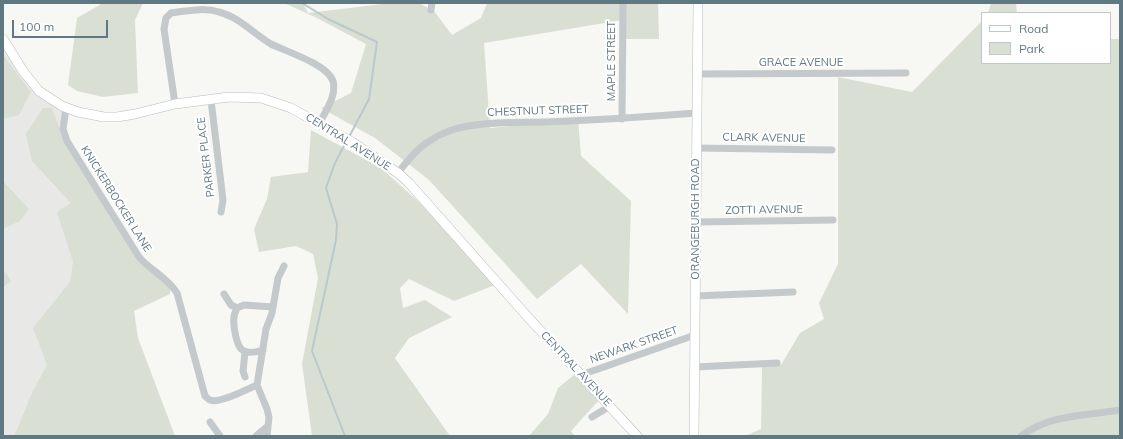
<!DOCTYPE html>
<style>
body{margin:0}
#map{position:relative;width:1123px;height:439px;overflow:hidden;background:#f7f7f4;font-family:Mulish,sans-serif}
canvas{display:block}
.frame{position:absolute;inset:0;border:4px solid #607881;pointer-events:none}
.legend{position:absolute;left:981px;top:12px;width:130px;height:52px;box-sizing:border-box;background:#fff;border:1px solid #bfc9cd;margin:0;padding:5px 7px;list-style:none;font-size:12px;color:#607881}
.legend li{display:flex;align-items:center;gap:8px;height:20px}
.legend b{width:20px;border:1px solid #bfc9cd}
.scale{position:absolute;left:12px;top:20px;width:96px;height:18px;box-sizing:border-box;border:2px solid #607881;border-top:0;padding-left:5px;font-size:12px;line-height:14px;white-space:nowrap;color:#607881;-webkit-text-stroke:3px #fff;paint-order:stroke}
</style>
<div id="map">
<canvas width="1123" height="439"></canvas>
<div class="frame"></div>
<ul class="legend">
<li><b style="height:5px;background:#fff"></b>Road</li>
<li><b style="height:11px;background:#dadfd4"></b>Park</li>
</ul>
<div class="scale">100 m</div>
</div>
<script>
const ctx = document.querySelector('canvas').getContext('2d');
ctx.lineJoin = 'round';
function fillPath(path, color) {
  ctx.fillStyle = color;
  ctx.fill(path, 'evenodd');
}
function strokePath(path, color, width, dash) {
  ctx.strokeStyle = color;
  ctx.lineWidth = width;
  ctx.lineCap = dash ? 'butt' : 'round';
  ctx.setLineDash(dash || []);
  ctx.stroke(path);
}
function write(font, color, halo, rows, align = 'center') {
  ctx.font = font + ' Mulish,sans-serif';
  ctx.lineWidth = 4;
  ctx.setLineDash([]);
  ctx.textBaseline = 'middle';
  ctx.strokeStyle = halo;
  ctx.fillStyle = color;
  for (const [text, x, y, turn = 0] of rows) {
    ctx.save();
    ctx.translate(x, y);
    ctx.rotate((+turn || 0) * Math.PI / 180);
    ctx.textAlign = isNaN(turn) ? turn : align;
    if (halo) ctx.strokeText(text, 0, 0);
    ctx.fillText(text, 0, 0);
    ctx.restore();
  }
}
const built = new Path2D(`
 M3,39L31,81L66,108L63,129L139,257L47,365L33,390L14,436H3Z`);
const green = new Path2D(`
 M103,3H143L135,20L138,93L103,97L77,91L68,85L77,18Z
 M284,3H303L308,13L391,3H419L434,11L452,35L481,18L487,3H658L659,39H623V20L484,43L490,128L578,119L581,156L631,201L628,314L581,264L537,299L429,180L375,138L321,108L351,93L366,44L315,17Z
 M991,3H1016L1017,13H988Z
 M982,21V63H1110V39H1120V436H745L761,429L762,367L781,365L800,333L824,319L819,303L838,264V77L912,92Z
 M3,55L31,92L19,115L3,119Z
 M43,108H52L59,127L135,256L170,287V294L134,311L138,338L175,436H14L33,390L47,365L33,328L70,282L73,262L57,212L71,203L32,161L26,134Z
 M311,130L381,168L420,203L495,285L454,301L409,279L400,288L403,308L425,300L452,317L409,338L395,358L450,436H312L302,364L318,278L313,254L296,246L259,252L254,229L267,199L271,177L308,172Z
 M3,181L29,209L20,221L5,228H3Z
 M3,269L11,281L3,287Z
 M574,375L599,400L571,431L575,436H529L548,414L558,388Z`);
const stream = new Path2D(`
 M302,3L328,19L377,42L369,99L349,137
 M345,436L312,351L336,240L337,224L326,188L335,163L346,142`);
const street = new Path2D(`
 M431,10L432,3
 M697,74L906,73
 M211,100L223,200L221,212
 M175,104L164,29L166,18L171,13C187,11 204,7 219,12C239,17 254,34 271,44C287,52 327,64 333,81C337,96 325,112 319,124
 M66,108L63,129L67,141L139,257C150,270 168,278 177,293L205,396C206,397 208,399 210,400C220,404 247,389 257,385
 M622,119L623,3
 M696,148L832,150
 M398,173C413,153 425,140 449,131C477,121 515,123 545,122C595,120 646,117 696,113
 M696,222L833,220
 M224,294L231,305L237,308
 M695,296L793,292
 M263,350C257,352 250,354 244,351C236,348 233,325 234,317C234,314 236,311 237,308L244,305L273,307
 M695,367L777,363
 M581,375L695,335
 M245,377L243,371L245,352
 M592,417L610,406
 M210,422L220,436
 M256,436L268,426
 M267,436L269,417L267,409L257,385L266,329L272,313L278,278L284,266
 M1021,436C1050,414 1085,416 1120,410`);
const secondary = new Path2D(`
 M3,39L23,71L39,91L62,106L78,112L104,117H117L135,114L175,104L229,97L261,98L291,108L352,142L398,173L409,183L526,315L637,436
 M694,436L698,3`);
const streetNames = [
 ["MAPLE STREET",612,61,-90],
 ["GRACE AVENUE",801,63],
 ["CHESTNUT STREET",538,111,-2],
 ["CLARK AVENUE",764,138,1],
 ["CENTRAL AVENUE",348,142,32],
 ["PARKER PLACE",206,157,-97],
 ["KNICKERBOCKER LANE",116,199,58],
 ["ZOTTI AVENUE",764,210,-1],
 ["ORANGEBURGH ROAD",696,219,-90],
 ["NEWARK STREET",634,345,-19],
 ["CENTRAL AVENUE",576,369,47]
];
fillPath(built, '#e8e8e7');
fillPath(green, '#dadfd4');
strokePath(stream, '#bac9cb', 2);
strokePath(secondary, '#b6bdc0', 10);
strokePath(street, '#c4c9cc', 7);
strokePath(secondary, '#fff', 9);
write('11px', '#607881', '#fff', streetNames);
</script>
